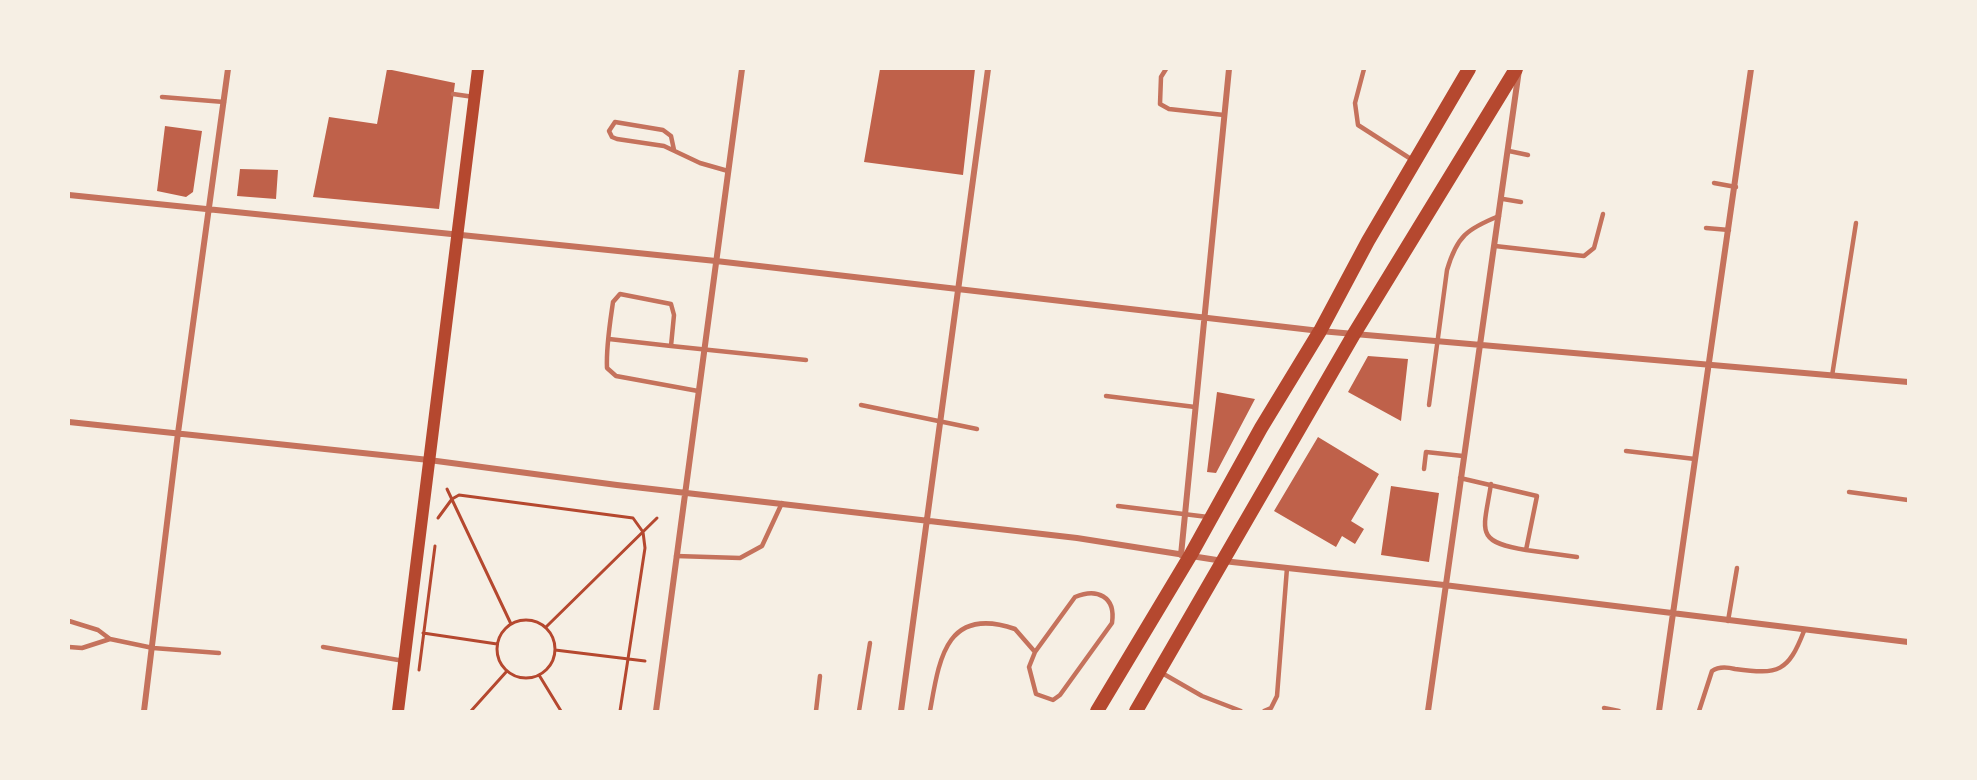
<!DOCTYPE html>
<style>
body{margin:0}
#map{position:relative;width:1977px;height:780px;overflow:hidden;background:#f6efe4;font-family:Poppins,sans-serif}
canvas{display:block}
.frame{position:absolute;inset:0;border:70px solid #f6efe4;pointer-events:none}
</style>
<div id="map">
<canvas width="1977" height="780"></canvas>
<div class="frame"></div>
</div>
<script>
const ctx = document.querySelector('canvas').getContext('2d');
ctx.lineJoin = 'round';
function fillPath(path, color) {
  ctx.fillStyle = color;
  ctx.fill(path, 'evenodd');
}
function strokePath(path, color, width, dash) {
  ctx.strokeStyle = color;
  ctx.lineWidth = width;
  ctx.lineCap = dash ? 'butt' : 'round';
  ctx.setLineDash(dash || []);
  ctx.stroke(path);
}
const building = new Path2D(`
 M387,69L455,83L439,209L313,197L329,117L377,124Z
 M880,69H975L963,175L864,162Z
 M165,126L202,131L193,192L186,197L157,191Z
 M240,169L278,170L276,199L237,196Z
 M1368,356L1408,359L1401,421L1348,392Z
 M1217,392L1255,399L1216,473L1207,472Z
 M1318,437L1379,474L1351,521L1364,529L1355,544L1342,536L1336,547L1274,511Z
 M1391,486L1439,493L1429,562L1381,555Z`);
const path = new Path2D(`
 M447,489L511,624
 M438,518L452,499L459,495L633,518L643,532L645,548L620,711
 M497 649a29 29 0 1 1 58 0a29 29 0 1 1-58 0Z
 M546,627L657,518
 M423,633L497,644
 M555,650L645,661
 M419,670L435,546
 M539,675L561,711
 M471,711L507,671`);
const service = new Path2D(`
 M1166,69L1161,77L1160,104L1169,109L1224,115
 M1364,69L1355,103L1358,125L1414,161
 M453,94L474,97
 M162,97L224,102
 M674,150L671,136L663,130L615,122L609,131L612,137L617,139L664,146L700,163L728,171
 M1509,151L1528,155
 M1714,183L1736,187
 M1503,199L1521,202
 M1706,228L1729,230
 M1495,246L1584,256L1594,248L1603,214
 M609,339L671,346L674,315L671,304L620,294L613,302C610,323 606,346 607,368L616,376L698,391
 M671,346L806,360
 M1832,376L1856,223
 M1106,396L1195,407
 M861,405L977,429
 M1429,405L1447,270C1457,236 1467,229 1499,216
 M1626,451L1695,459
 M1424,469L1426,452L1463,456
 M1460,478L1537,496L1526,550C1473,542 1484,530 1491,484
 M1849,492L1908,500
 M1118,506L1208,517
 M1526,550L1577,557
 M676,556L740,558L762,546L782,503
 M69,621L98,630L110,639L153,648L219,653
 M1728,621L1737,568
 M69,647L82,648L110,639
 M323,647L404,661
 M1162,673L1202,696L1241,711
 M1604,708L1619,711
 M816,711L820,676
 M859,711L870,643
 M930,711C939,661 945,605 1015,629L1035,652L1029,667L1036,694L1053,700L1060,695L1112,623C1116,596 1097,588 1075,597L1035,652
 M1264,711L1271,708L1277,696L1287,568
 M1699,711L1712,671C1719,666 1727,667 1735,669C1779,675 1788,672 1804,631`);
const minor = new Path2D(`
 M69,195L716,261L1320,331L1908,382
 M69,422L429,460L617,485L1077,538L1223,561L1444,585L1908,642
 M1181,555L1229,69
 M144,711L178,433L228,69
 M656,711L742,69
 M901,711L988,69
 M1428,711L1519,70
 M1659,711L1751,69`);
const secondary = new Path2D(`
 M398,711L478,69`);
const primary = new Path2D(`
 M1097,711L1190,556L1261,428L1320,331L1368,241L1469,69
 M1136,711L1354,334L1516,69`);
fillPath(building, '#bf614a');
strokePath(path, '#b5482f', 3);
strokePath(service, '#c5725c', 4.5);
strokePath(minor, '#c5725c', 6);
strokePath(secondary, '#b5482f', 12);
strokePath(primary, '#b5482f', 14);
</script>
